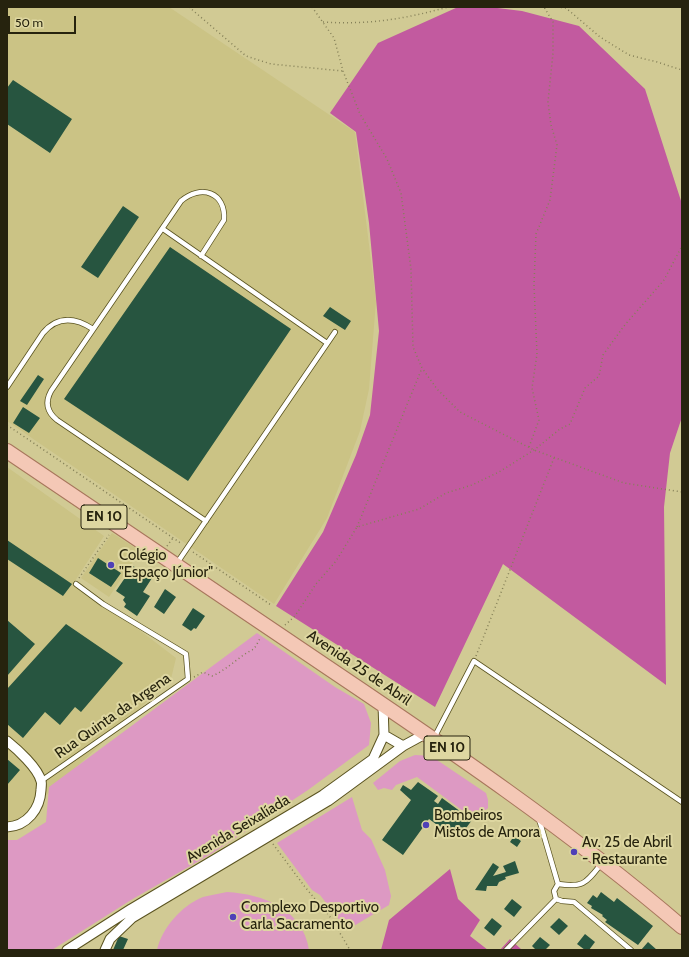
<!DOCTYPE html>
<meta charset="utf-8">
<style>
body{margin:0}
#map{position:relative;width:689px;height:957px;overflow:hidden;background:#d1ca94;font-family:Cabin,sans-serif}
canvas{display:block}
.frame{position:absolute;inset:0;border:8px solid #26230e;pointer-events:none}
.scale{position:absolute;left:8px;top:16px;width:68px;height:18px;box-sizing:border-box;border:2px solid #26230e;border-top:0;padding-left:5px;font-size:12px;line-height:14px;white-space:nowrap;color:#26230e;-webkit-text-stroke:3px #ded7a1;paint-order:stroke}
</style>
<div id="map">
<canvas width="689" height="957"></canvas>
<div class="frame"></div>
<div class="scale">50 m</div>
</div>
<script>
const ctx = document.querySelector('canvas').getContext('2d');
ctx.lineJoin = 'round';
function fillPath(path, color) {
  ctx.fillStyle = color;
  ctx.fill(path, 'evenodd');
}
function strokePath(path, color, width, dash) {
  ctx.strokeStyle = color;
  ctx.lineWidth = width;
  ctx.lineCap = dash ? 'butt' : 'round';
  ctx.setLineDash(dash || []);
  ctx.stroke(path);
}
function write(font, color, halo, rows, align = 'center') {
  ctx.font = font + ' Cabin,sans-serif';
  ctx.lineWidth = 4;
  ctx.setLineDash([]);
  ctx.textBaseline = 'middle';
  ctx.strokeStyle = halo;
  ctx.fillStyle = color;
  for (const [text, x, y, turn = 0] of rows) {
    ctx.save();
    ctx.translate(x, y);
    ctx.rotate((+turn || 0) * Math.PI / 180);
    ctx.textAlign = isNaN(turn) ? turn : align;
    if (halo) ctx.strokeText(text, 0, 0);
    ctx.fillText(text, 0, 0);
    ctx.restore();
  }
}
const built = new Path2D(`
 M7,7H169L355,132L376,301L369,389L360,431L327,518L274,604L7,421Z
 M7,467L104,536L75,581L176,658L171,679L7,832Z
 M112,533L140,551L109,597L81,578Z`);
const green = new Path2D(`
 M257,633L335,687L364,704L371,723L369,745L308,790L211,854L131,900L52,950H7V840H17L46,822L49,787Z
 M415,755L431,756L486,793L488,800V808L474,819L417,777L396,785L392,790L384,788L378,790L373,783L400,761Z
 M352,797L362,830L371,839L385,870L391,896L389,905L347,930L320,895L312,890L277,843Z
 M227,892C263,894 303,909 309,950H157C162,928 181,906 203,897C210,895 219,894 227,892Z`);
const forest = new Path2D(`
 M458,7H489L522,11L579,26L645,89L682,204V417L670,453L664,507L666,685L503,564L435,707L276,606L323,532L356,455L370,415L379,331L369,223L356,132L330,113L378,43Z
 M450,869L458,899L480,920L470,936L488,950H381L389,920Z
 M510,939L522,950H500Z`);
const building = new Path2D(`
 M13,80L72,119L50,153L7,124V88Z
 M123,206L139,217L98,278L81,267Z
 M170,247L291,329L188,481L64,399Z
 M330,307L351,321L345,330L323,316Z
 M38,375L44,379L27,405L20,401Z
 M23,407L40,418L29,433L13,423Z
 M7,540L72,584L63,596L7,559Z
 M98,558L121,573L111,587L89,573Z
 M133,566L152,578L143,592L150,596L137,616L124,607L126,604L123,600L125,597L116,591Z
 M165,589L176,597L164,614L154,607Z
 M193,608L205,616L196,629L194,628L191,631L182,625Z
 M7,620L35,644L7,676Z
 M66,624L123,663L81,712L75,707L60,725L45,712L23,738L7,724V689Z
 M7,759L20,770L7,785Z
 M418,782L438,796L434,801L438,804L442,798L472,820L461,835L458,833L455,838L429,819L403,855L382,840L411,800L400,790L403,785L411,790Z
 M514,836L521,841L517,847L510,842Z
 M515,861L519,873L505,877L506,879L499,882L497,886H487L486,891L475,890L493,863L499,867L493,876L506,872L503,866Z
 M601,892L614,902L617,898L653,926L638,945L605,922L607,920L602,916L603,915L591,908L592,906L587,903L593,895L597,898Z
 M512,899L522,907L514,917L504,909Z
 M492,918L502,926L494,936L484,928Z
 M559,918L568,926L559,935L550,927Z
 M585,934L595,942L589,950H585L577,944Z
 M119,936L128,939L123,950H113Z
 M540,937L550,945L545,950H536L532,946Z
 M648,942L657,950H641Z`);
const path = new Path2D(`
 M189,7L246,56L271,64L343,71
 M312,7L334,38L343,71L360,114L387,159L401,193L411,269L413,347L422,368L437,389L460,412L534,450L624,483L682,492
 M557,7L566,8L600,37L629,55L657,62L682,70
 M323,22C368,25 405,19 448,7
 M7,425L182,544
 M529,447L539,420L532,388L537,354L534,285L536,234L550,200L557,145L551,125L548,102L553,53V22L544,7
 M357,527L422,368
 M167,546L173,538
 M193,552L271,605
 M79,578L109,535
 M285,625L295,616L316,584L336,561L357,527L419,509L446,493L472,485L499,472L534,450L560,429L570,424L585,388L599,376L603,355L624,326L664,280L682,246
 M476,656L554,458
 M194,677L203,672L212,676C227,670 238,657 252,650C256,648 258,641 261,637
 M273,844L305,887L331,918L350,950`);
const lane = new Path2D(`
 M163,229L327,343
 M201,256L224,220C226,192 201,184 181,201L51,391C45,402 47,412 57,420L206,521
 M7,387L43,333C58,315 76,318 93,329
 M177,563L335,332
 M434,738L474,661L682,802
 M41,781L188,679L186,654L103,604L76,584
 M539,819L558,884L554,891L556,899L562,901L574,902L631,950
 M558,884C584,888 586,883 602,863
 M506,950L556,899`);
const street = new Path2D(`
 M384,735L403,746
 M7,741C17,749 38,768 41,781C42,783 41,788 41,790C40,809 27,826 7,827
 M67,950L131,909L323,795L373,759L384,735L383,704
 M105,950L110,939L132,918L328,801L403,746L425,734`);
const primary = new Path2D(`
 M7,451C112,523 218,594 324,665C446,747 570,831 682,927`);
const markers = [
 [111,565,4,"#4e40b7"],
 [426,825,4,"#4e40b7"],
 [574,852,4,"#4e40b7"],
 [233,917,4,"#4e40b7"]
];
const shields = [
 [104,517,46],
 [447,748,46]
];
const shieldNames = [
 ["EN 10",104,517],
 ["EN 10",447,748]
];
const poiNames = [
 ["Colégio",119,556],
 ["\"Espaço Júnior\"",119,573],
 ["Bombeiros",434,816],
 ["Mistos de Amora",434,833],
 ["Av. 25 de Abril",582,843],
 ["- Restaurante",582,860],
 ["Complexo Desportivo",241,908],
 ["Carla Sacramento",241,925]
];
const streetNames = [
 ["Avenida 25 de Abril",359,668,34],
 ["Rua Quinta da Argena",113,716,-35],
 ["Avenida Seixalíada",238,829,-31]
];
fillPath(built, '#cbc385');
fillPath(green, '#dd99c3');
fillPath(forest, '#c25a9f');
fillPath(building, '#275540');
strokePath(lane, '#5a5320', 6);
strokePath(street, '#5a5320', 11);
strokePath(primary, '#a7765c', 16);
strokePath(path, '#858058', 1.5, [1, 3]);
strokePath(lane, '#fff', 4.5);
strokePath(street, '#fff', 9);
strokePath(primary, '#f4c8b6', 14);
for (const [x, y, r, color] of markers) {
  const dot = new Path2D();
  dot.arc(x, y, r, 0, 2 * Math.PI);
  ctx.fillStyle = color;
  ctx.fill(dot);
  strokePath(dot, '#ded7a1', 1.5);
}
for (const [x, y, w] of shields) {
  const box = new Path2D();
  box.roundRect(x - w / 2, y - 12, w, 24, 3);
  ctx.fillStyle = '#ded7a1';
  ctx.fill(box);
  strokePath(box, '#26230e', 1);
}
write('bold 14px', '#26230e', null, shieldNames);
write('15px', '#26230e', '#ded7a1', poiNames, 'left');
write('15px', '#26230e', '#ded7a1', streetNames);
</script>
